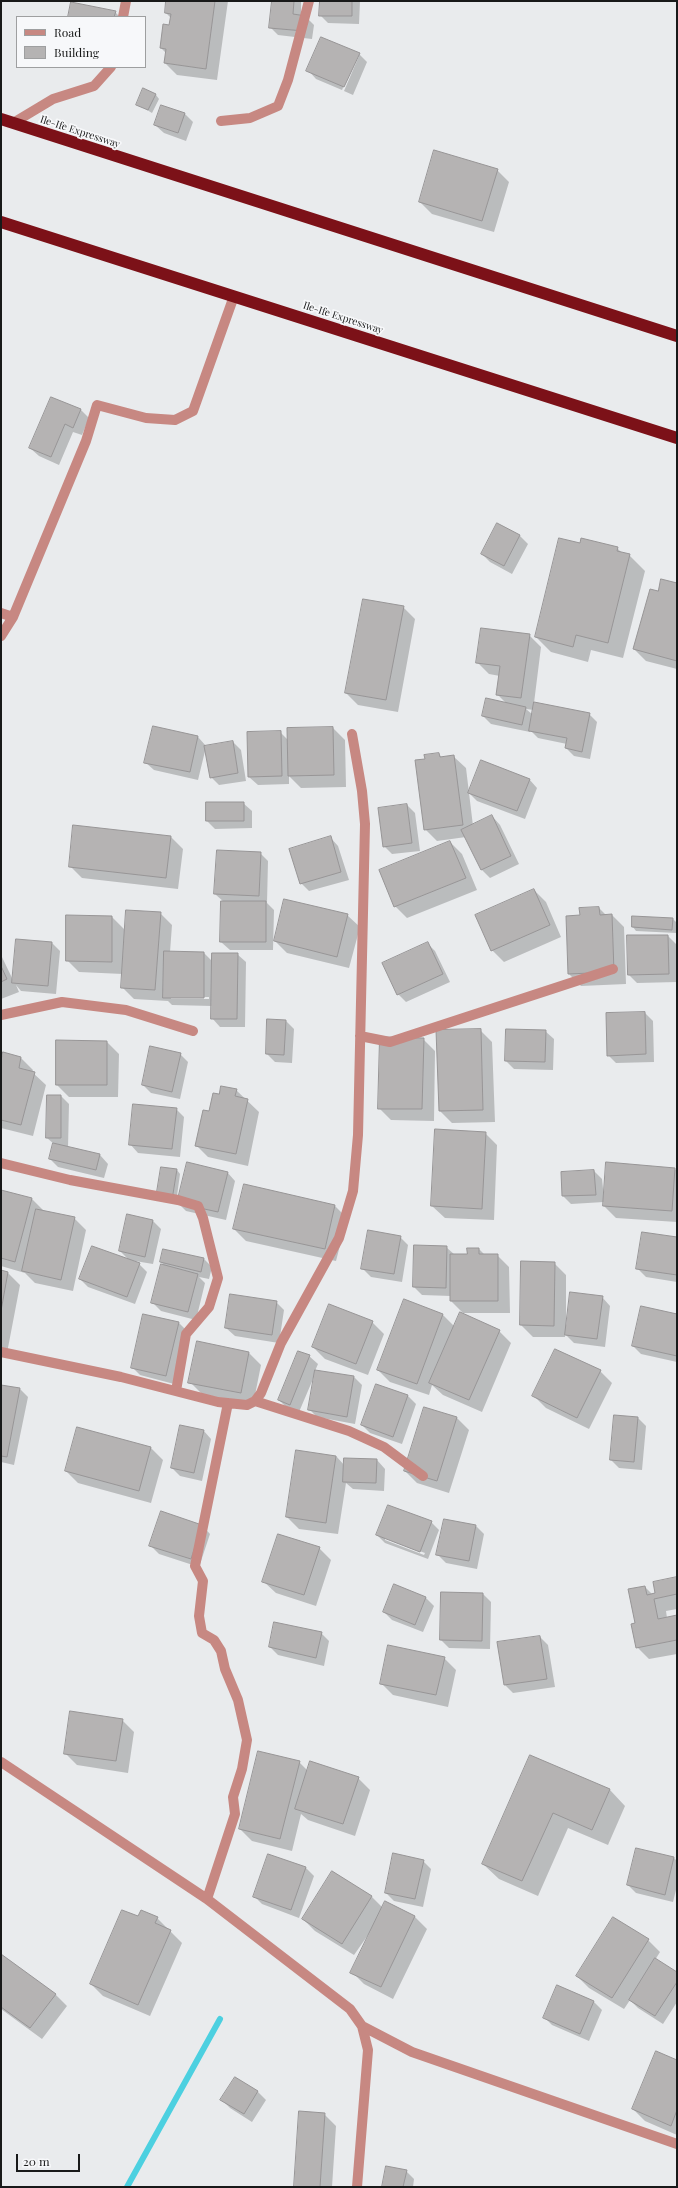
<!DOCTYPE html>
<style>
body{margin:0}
#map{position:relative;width:678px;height:2188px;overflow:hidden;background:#e9ebed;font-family:"Playfair Display",serif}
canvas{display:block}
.frame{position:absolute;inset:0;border:2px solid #181919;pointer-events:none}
.legend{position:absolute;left:16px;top:16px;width:130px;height:52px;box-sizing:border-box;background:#f7f8fa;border:1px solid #9e9fa0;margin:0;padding:5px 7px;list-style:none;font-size:12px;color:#181919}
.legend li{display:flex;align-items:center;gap:8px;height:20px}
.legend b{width:20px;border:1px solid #9e9fa0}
.scale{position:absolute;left:16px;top:2154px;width:64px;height:18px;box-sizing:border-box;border:2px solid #181919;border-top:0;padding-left:5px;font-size:12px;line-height:14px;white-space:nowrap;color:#181919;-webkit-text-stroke:3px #f7f8fa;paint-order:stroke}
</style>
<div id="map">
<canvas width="678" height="2188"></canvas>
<div class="frame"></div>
<ul class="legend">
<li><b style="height:5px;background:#c78882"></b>Road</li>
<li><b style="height:11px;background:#b5b3b3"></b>Building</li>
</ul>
<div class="scale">20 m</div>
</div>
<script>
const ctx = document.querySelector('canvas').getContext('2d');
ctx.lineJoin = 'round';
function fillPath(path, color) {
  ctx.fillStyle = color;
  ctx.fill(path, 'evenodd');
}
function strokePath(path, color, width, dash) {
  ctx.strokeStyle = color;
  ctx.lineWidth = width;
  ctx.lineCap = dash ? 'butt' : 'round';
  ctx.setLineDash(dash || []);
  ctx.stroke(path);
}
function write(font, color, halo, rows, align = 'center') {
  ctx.font = font + ' "Playfair Display",serif';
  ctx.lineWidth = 3.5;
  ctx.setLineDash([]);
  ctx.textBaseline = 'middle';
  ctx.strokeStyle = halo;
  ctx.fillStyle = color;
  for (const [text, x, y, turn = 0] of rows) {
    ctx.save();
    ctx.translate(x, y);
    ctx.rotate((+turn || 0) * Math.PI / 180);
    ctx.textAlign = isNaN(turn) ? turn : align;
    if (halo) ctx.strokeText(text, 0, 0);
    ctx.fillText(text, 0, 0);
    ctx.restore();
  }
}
const shadow = new Path2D(`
 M167,1H228L217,80L177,75L165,63L166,53L161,48L170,26L171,18L166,13Z
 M273,1H301V16L306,17L314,25L312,39L278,35L270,27Z
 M321,1H360L359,24L328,23L320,15Z
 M115,12L120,17H69Z
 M359,54L367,62L353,95L344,91L359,56H357L342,90L316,79L308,70Z
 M156,95L159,99L152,113L137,104Z
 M162,106L185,114L193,122L186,141L164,133L155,125Z
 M497,170L509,182L494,232L432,214L420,202Z
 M51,398L81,410L89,418L82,435L73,432L59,465L39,456L30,448Z
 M497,524L520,536L528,544L512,574L490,562L482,554Z
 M580,544L617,548L623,554L629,555L645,571L623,658L591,650L588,662L551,652L536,637Z
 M677,584V669L646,661L634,649L658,593Z
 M403,607L415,619L398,712L358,705L346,693Z
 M529,635L541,647L534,703L589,714L597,722L590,759L574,756L566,748L567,744L538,738L530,730V732L491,724L483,716L507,704L498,695L500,676L489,674L477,662ZM526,709L534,710L533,715Z
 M153,727L198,737L206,746L233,742L241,750L246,781L219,785L211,777L206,747L198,780L154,770L145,762Z
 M333,728L345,740L346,787L301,788L289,776V784L258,785L249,777L280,732L288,740Z
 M439,754L442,758L453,756L466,768L473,826L492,816L500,825L519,864L490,878L482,870L466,837L437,841L425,829L426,760Z
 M529,779L537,788L525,819L477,801L469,793Z
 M243,803L252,811V828L215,829L207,821Z
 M407,805L415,813L420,851L392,854L384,846Z
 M171,837L183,849L178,889L82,878L70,866Z
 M330,837L338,846L349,880L309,891L301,883Z
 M450,842L462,854L477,890L407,918L395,906Z
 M260,853L268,861L267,903L274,910L273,950H230L221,942L224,902L215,894Z
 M534,890L546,902L561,937L504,962L492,950Z
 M599,908L606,915H612L624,927L626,984L581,986L569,974L581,916Z
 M160,913L172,925L170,952L204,953L213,962L237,954L246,962L245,1027H220L212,1018V1006L172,1005L168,1001L134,999L122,987L123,974L79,972L67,960L112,917L126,931ZM171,997H209V999H171Z
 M347,915L360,927L349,968L287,953L275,941Z
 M673,919L677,923L676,933L636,931L633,927Z
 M628,936H668L676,944L677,982L637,983L629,975Z
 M52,943L60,951L56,994L21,991L16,985L19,992L1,999V955L13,980Z
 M427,943L435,951L450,982L406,1002L398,994Z
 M645,1013L653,1021L654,1062L616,1063L608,1055Z
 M286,1021L294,1029L292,1063L275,1062L267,1054Z
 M480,1030L492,1042L495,1122L452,1123L440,1111Z
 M545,1031L554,1039L553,1070L514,1069L506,1061Z
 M423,1039L435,1051L434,1121L391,1120L379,1108Z
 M57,1041L107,1042L119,1054L118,1097H69L57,1085Z
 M4,1054L21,1058L33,1070L32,1072L46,1085L33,1136L1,1128V1064Z
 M180,1054L188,1062L180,1099L151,1093L143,1085Z
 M236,1090L259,1112L248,1166L208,1157L196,1145L210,1113L220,1096Z
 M61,1096L69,1104L68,1148L100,1155L108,1164L104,1178L58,1167L50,1159L54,1144L47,1138Z
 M176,1109L184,1117L180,1157L138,1153L130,1144Z
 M485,1133L497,1145L494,1220L445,1218L432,1206Z
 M675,1169L677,1171V1222L616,1218L604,1206V1202L571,1204L563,1196L562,1172L594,1171L602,1179L604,1198Z
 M177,1170L180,1174L176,1203L161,1201Z
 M227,1172L235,1181L226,1220L186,1211L178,1203Z
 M1,1191L32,1199L44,1211L74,1218L86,1230L73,1291L35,1283L25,1273L1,1266Z
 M335,1206L347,1218L336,1261L246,1241L234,1229Z
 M152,1220L161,1229L153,1264L129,1260L120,1251Z
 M400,1237L408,1245L402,1282L371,1277L363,1269Z
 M677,1238V1282L646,1277L638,1269Z
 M446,1247L455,1255H468L479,1249L485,1255H497L509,1267L510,1313H463L451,1301V1296L422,1295L414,1287Z
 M204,1259L212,1267L209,1279L199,1277L205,1283L196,1320L161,1311L153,1303L166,1267L161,1262Z
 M554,1263L566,1275V1325L602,1297L610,1306L605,1347L574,1343L565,1334V1337H533L521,1325Z
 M139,1264L147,1272L135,1304L88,1287L80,1279Z
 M1,1272L8,1273L20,1285L7,1353L1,1352Z
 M276,1302L284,1310L279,1343L235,1336L226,1328Z
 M442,1314L455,1327L499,1331L511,1343L482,1412L443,1395L432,1385L429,1395L390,1382L378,1370Z
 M677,1315V1362L641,1354L633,1346Z
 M372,1322L384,1334L368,1375L325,1359L313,1347Z
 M179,1323L187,1331L174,1384L140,1375L132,1367Z
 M249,1353L261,1365L253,1405L202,1394L190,1382Z
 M309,1356L318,1364L315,1371L354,1377L362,1385L355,1424L317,1417L309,1409L316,1372L299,1412L287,1408L279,1400Z
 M600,1371L612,1383L589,1429L546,1408L534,1396Z
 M377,1385L408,1396L416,1404L402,1444L370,1433L362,1425Z
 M1,1386L20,1389L28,1397L14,1465L1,1462Z
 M457,1418L469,1430L449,1493L417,1483L405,1471Z
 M638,1418L646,1426L642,1470L619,1468L611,1460Z
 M203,1430L211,1439L202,1481L180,1476L172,1468Z
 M151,1448L163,1460L151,1503L78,1483L66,1471Z
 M336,1456L345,1466L377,1460L385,1469L384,1491L353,1489L346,1483L338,1534L299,1529L287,1517Z
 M431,1522L439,1530L428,1559L385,1543L377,1535ZM385,1538L425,1553L424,1555L385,1540Z
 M202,1525L210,1534L199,1567L159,1554L151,1546Z
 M476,1526L484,1534L477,1569L446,1563L438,1555Z
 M319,1548L331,1560L316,1606L276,1593L263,1581Z
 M677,1578V1609L666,1611L667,1618L677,1616V1654L649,1659L637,1647L636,1624L645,1587L653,1595Z
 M483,1594L491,1602L490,1649L449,1648L441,1640Z
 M426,1598L434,1606L423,1632L392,1620L384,1612Z
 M321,1633L329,1641L324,1666L278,1655L270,1647Z
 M540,1637L548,1645L555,1687L513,1693L505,1685Z
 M444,1658L456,1670L448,1707L393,1695L381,1683Z
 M122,1720L134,1732L128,1773L77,1765L65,1753Z
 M530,1756L610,1790L625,1806L608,1845L568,1828L538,1896L499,1879L483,1864Z
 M299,1762L308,1771L358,1778L370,1790L355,1836L308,1820L301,1814L292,1851L252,1841L240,1829Z
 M637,1849L674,1858L677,1861V1886L673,1902L636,1893L628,1885Z
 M423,1861L431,1869L423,1907L394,1901L386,1893Z
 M306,1868L314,1876L299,1918L262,1904L254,1896Z
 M372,1897L383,1908L386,1903L415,1917L427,1929L393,1999L364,1984L352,1972L375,1925L354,1955L315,1931L303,1919Z
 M157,1918L182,1943L150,2016L103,1996L91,1984Z
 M648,1940L660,1952L655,1960L677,1974V2002L663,2024L638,2008L630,2000L624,2009L589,1988L577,1976Z
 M1,1955L55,1994L67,2006L42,2039L1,2009Z
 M594,2002L602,2010L589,2041L552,2025L544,2017Z
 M677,2061V2135L645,2121L633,2109Z
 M236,2078L258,2092L266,2100L252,2122L230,2108L222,2100Z
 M324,2114L336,2126L332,2187H295Z
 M406,2171L414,2179L413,2187H383Z`);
const stream = new Path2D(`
 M127,2187L220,2019`);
const building = new Path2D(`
 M166,1H215L206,69L164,63L166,49L160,48L163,24L169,25L171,14L165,13Z
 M272,1H294L293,14L306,16L304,31L269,28Z
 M320,1H352V16H319Z
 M71,2L116,11L114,17H68Z
 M321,37L360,53L344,87L306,71Z
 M143,88L156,94L148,110L136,105Z
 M161,105L185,113L178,133L154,125Z
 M434,150L498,169L482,221L419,202Z
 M51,397L81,409L73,428L65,424L51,457L29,448Z
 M497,523L520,535L504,566L481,554Z
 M559,538L580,543L581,538L618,547L617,551L630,554L608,643L576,635L573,647L535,637Z
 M661,579L677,583V661L633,649L650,589L658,591Z
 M363,599L404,606L386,700L345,693Z
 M481,628L530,634L521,698L496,695L500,666L476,663Z
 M486,698L526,707L522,725L482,716Z
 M534,702L590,713L582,752L565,748L567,738L529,731Z
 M153,726L198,736L190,772L144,763Z
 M333,727L334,775L288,776L287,728Z
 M281,731L282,776L248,777L247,732Z
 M233,741L238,773L210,778L204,746Z
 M439,753L440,757L454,755L463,825L424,830L415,760L425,759L424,755Z
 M481,760L530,779L517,811L468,793Z
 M206,802H244V821H206Z
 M407,804L412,843L383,847L378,808Z
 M492,815L511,856L481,870L461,830Z
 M73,825L171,836L166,878L69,867Z
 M331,836L341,872L300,884L289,849Z
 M450,841L466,878L394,907L379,870Z
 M217,850L261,852L259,896L214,894Z
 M534,889L550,925L491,951L475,915Z
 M284,899L348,914L337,957L274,941Z
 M221,901H266V942H220Z
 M599,907L600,915L612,914L614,972L568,974L566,916L580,915L579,908Z
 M126,910L161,912L155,990L121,988Z
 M66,915L112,916V962L66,961Z
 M632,916L673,918L672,930L632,927Z
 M627,935H668L669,974L628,975Z
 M16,939L52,942L48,986L12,983Z
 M428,942L443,974L397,995L382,963Z
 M164,951L204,952V998H163Z
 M212,953H238L237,1019H211Z
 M1,966L7,979L1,982Z
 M645,1012L646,1054L607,1056L606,1013Z
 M267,1019L286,1020L284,1055L266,1054Z
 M481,1029L483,1110L439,1111L436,1030Z
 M506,1029L546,1030L545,1062L505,1061Z
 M380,1037L424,1038L422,1109H378Z
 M56,1040L107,1041V1085H56Z
 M150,1046L181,1053L172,1092L142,1085Z
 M3,1052L21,1057L19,1068L35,1072L21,1125L1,1120V1061Z
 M221,1086L237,1089L235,1096L248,1099L236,1154L195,1146L203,1110L209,1111L213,1093L219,1094Z
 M47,1095H61V1138H46Z
 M133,1104L177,1108L172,1149L129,1145Z
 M435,1129L486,1132L482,1209L431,1206Z
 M53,1143L100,1154L96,1170L49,1159Z
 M187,1162L228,1172L218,1212L177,1203Z
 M606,1162L675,1168L672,1211L603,1206Z
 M161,1167L177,1169L172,1200L156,1198Z
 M594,1170L596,1195L562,1196L561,1172Z
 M244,1184L335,1205L325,1249L233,1229Z
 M1,1190L32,1198L15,1262L1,1258Z
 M36,1209L75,1217L61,1280L22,1271Z
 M127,1214L153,1220L145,1257L119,1251Z
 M368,1230L401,1236L394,1274L361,1269Z
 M642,1232L677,1237V1275L636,1269Z
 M414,1245L447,1246L446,1288L413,1287Z
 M92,1246L140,1263L127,1297L79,1279Z
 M467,1248H479V1254H498V1301H450V1254H467Z
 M163,1249L204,1258L201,1272L160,1262Z
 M521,1261L555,1262L554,1326L520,1325Z
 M161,1264L198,1274L188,1312L151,1303Z
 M1,1270L8,1272L1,1311Z
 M570,1292L603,1296L597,1339L565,1335Z
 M230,1294L277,1301L272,1335L225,1328Z
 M404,1299L443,1314L417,1384L377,1370Z
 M329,1304L373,1321L356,1364L312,1347Z
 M641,1306L677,1314V1356L632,1346Z
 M460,1312L500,1330L469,1400L429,1383Z
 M143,1314L179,1322L166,1376L131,1368Z
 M197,1341L249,1352L241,1393L188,1383Z
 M555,1349L601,1370L577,1418L532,1396Z
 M298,1351L310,1355L290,1405L278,1400Z
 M315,1370L354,1376L347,1417L308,1410Z
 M376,1384L408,1395L393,1437L361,1425Z
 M1,1385L20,1388L7,1457L1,1456Z
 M424,1407L457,1417L437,1481L404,1471Z
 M614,1415L638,1417L634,1462L610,1460Z
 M180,1425L204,1430L194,1473L171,1468Z
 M77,1427L151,1447L139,1491L65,1471Z
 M296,1450L336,1456L326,1523L286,1517Z
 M344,1458L377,1459L376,1483L343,1482Z
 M388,1505L432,1521L420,1552L376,1535Z
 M161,1511L202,1525L191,1559L149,1546Z
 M444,1519L476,1525L469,1561L436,1555Z
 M278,1534L320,1547L304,1595L262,1582Z
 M677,1577V1594L654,1599L658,1619L677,1615V1640L636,1648L631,1624L635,1623L628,1589L645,1586L647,1595L655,1593L653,1582Z
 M394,1584L426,1597L415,1625L383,1612Z
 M441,1592L483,1593L482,1641L440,1640Z
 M274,1622L322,1632L316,1658L269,1647Z
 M540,1636L547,1679L504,1685L497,1642Z
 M388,1645L445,1657L436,1695L380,1684Z
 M70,1711L123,1719L116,1761L64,1754Z
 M258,1751L300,1761L280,1839L239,1829Z
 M530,1755L610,1789L592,1830L553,1813L522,1881L482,1864Z
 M310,1761L359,1777L343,1824L295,1809Z
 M636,1848L674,1857L665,1895L627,1885Z
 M393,1853L424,1860L415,1899L385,1893Z
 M268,1854L306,1867L291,1910L253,1897Z
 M332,1871L372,1896L342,1944L302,1919Z
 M385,1901L415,1916L381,1987L350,1973Z
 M122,1910L138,1916L141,1910L158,1917L155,1923L171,1930L138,2005L90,1984Z
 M613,1917L649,1939L612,1998L576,1976Z
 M1,1954L56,1994L30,2028L1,2007Z
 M655,1958L677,1972V1982L655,2016L629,2000Z
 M557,1985L594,2001L580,2034L543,2018Z
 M656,2051L677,2060V2110L671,2126L632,2109Z
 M235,2077L258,2091L244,2114L220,2100Z
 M299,2111L325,2113L320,2187H294Z
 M386,2166L407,2170L403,2187H382Z`);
const street = new Path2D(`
 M123,17L126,1
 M221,121L250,118L278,106L288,80L309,1
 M13,123L53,99L94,86L111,67
 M1,613L13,617
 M1,636L13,617L86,441L97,405L146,418L175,420L193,411L234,296
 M1,1015L62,1002L126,1010L193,1031
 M360,1036L390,1042L613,969
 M1,1163L70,1180L178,1200L198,1206L203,1218L218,1278L209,1307L186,1334L176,1391
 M1,1352L121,1377L218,1402L247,1405L255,1401L261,1393L281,1343L339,1238L353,1191L358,1135L365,824L362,791L352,734
 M255,1401L349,1431L384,1447L423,1476
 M1,1762L207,1899L350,2009L362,2026L368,2050L357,2187
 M207,1899L235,1814L233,1797L242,1769L247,1740L238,1700L225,1669L221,1651L214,1640L202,1633L199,1616L203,1581L195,1566L228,1403
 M362,2026L412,2052L677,2144`);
const highway = new Path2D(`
 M1,119L677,336
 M1,222L677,438`);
const streetNames = [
 ["Ile-Ife Expressway",80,132,18],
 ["Ile-Ife Expressway",343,318,18]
];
fillPath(shadow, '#0003');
strokePath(stream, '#4cd0e0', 6);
fillPath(building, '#b5b3b3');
strokePath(building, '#979596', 1);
strokePath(street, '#c78882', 10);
strokePath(highway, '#7c1118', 12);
write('10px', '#181919', '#f7f8fa', streetNames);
</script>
